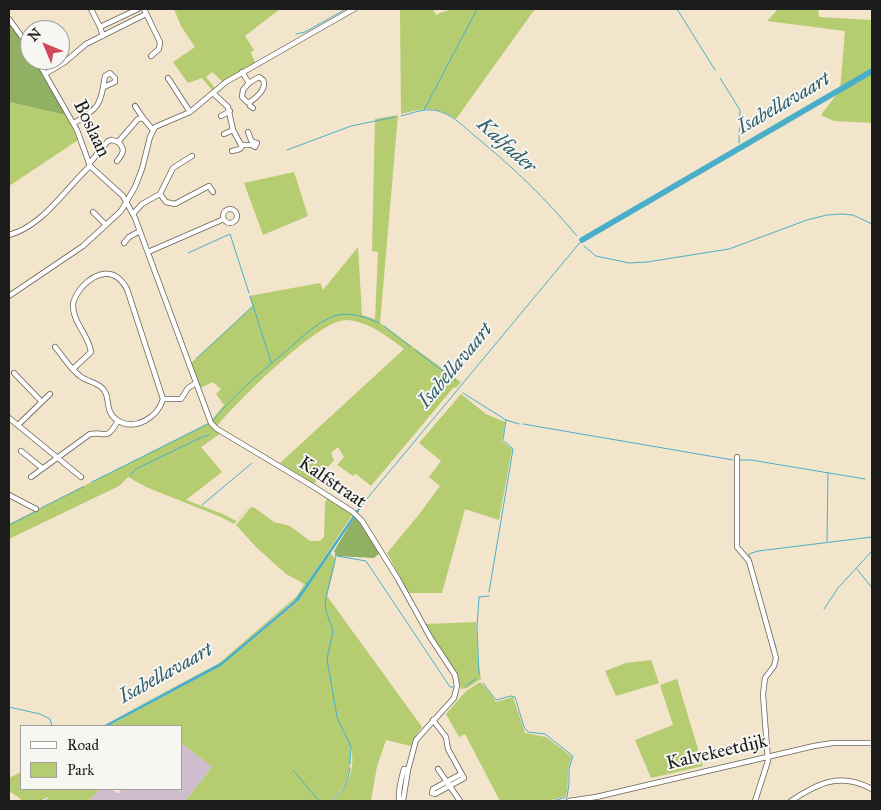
<!DOCTYPE html>
<style>
body{margin:0}
#map{position:relative;width:881px;height:810px;overflow:hidden;background:#f3e4cc;font-family:"IM FELL Great Primer",serif}
canvas{display:block}
.frame{position:absolute;inset:0;border:10px solid #1c1c1c;pointer-events:none}
.legend{position:absolute;left:20px;top:725px;width:162px;height:65px;box-sizing:border-box;background:#f6f6f2;border:1px solid #9f9f9c;margin:0;padding:6px 9px;list-style:none;font-size:15px;color:#1c1c1c}
.legend li{display:flex;align-items:center;gap:10px;height:25px}
.legend b{width:25px;border:1px solid #9f9f9c}
.north{position:absolute;left:20px;top:20px;width:50px;height:50px;box-sizing:border-box;background:#f6f6f2;border:1px solid #9f9f9c;border-radius:50%;rotate:315deg;font-size:14px;font-weight:700;line-height:20px;text-align:center;color:#1c1c1c}
.north::after{content:'';display:block;margin:auto;width:18px;height:22px;background:#d1495b;clip-path:polygon(50% 0,100% 100%,50% 72%,0 100%)}
</style>
<div id="map">
<canvas width="881" height="810"></canvas>
<div class="frame"></div>
<ul class="legend">
<li><b style="height:6px;background:#fff"></b>Road</li>
<li><b style="height:14px;background:#b5cc71"></b>Park</li>
</ul>
<div class="north">N</div>
</div>
<script>
const ctx = document.querySelector('canvas').getContext('2d');
ctx.lineJoin = 'round';
function fillPath(path, color) {
  ctx.fillStyle = color;
  ctx.fill(path, 'evenodd');
}
function strokePath(path, color, width, dash) {
  ctx.strokeStyle = color;
  ctx.lineWidth = width;
  ctx.lineCap = dash ? 'butt' : 'round';
  ctx.setLineDash(dash || []);
  ctx.stroke(path);
}
function write(font, color, halo, rows, align = 'center') {
  ctx.font = font + ' "IM FELL Great Primer",serif';
  ctx.lineWidth = 4;
  ctx.setLineDash([]);
  ctx.textBaseline = 'middle';
  ctx.strokeStyle = halo;
  ctx.fillStyle = color;
  for (const [text, x, y, turn = 0] of rows) {
    ctx.save();
    ctx.translate(x, y);
    ctx.rotate((+turn || 0) * Math.PI / 180);
    ctx.textAlign = isNaN(turn) ? turn : align;
    if (halo) ctx.strokeText(text, 0, 0);
    ctx.fillText(text, 0, 0);
    ctx.restore();
  }
}
const industrial = new Path2D(`
 M181,743L212,767L185,801H87L101,789H111L117,793H119L122,789H181Z`);
const green = new Path2D(`
 M174,9H280L245,36L254,50L251,52L255,63L223,82L212,72L206,77L215,88L212,90L202,78L188,83L173,62L195,47L181,26Z
 M400,9H433L436,15C448,10 459,6 472,10L473,9H535L456,119C432,105 426,108 401,114Z
 M778,9H818L819,17L872,20V123L834,121L821,115L840,90L845,31L767,21Z
 M9,102L66,115L78,140L9,186Z
 M398,115L380,323L461,382L456,388L454,387L371,486L356,474L353,476L337,465L344,457L338,447L331,453L334,460L314,484L280,463L404,349C387,336 368,321 346,320C318,320 236,403 217,426L212,420L224,405L216,394L221,389L213,382L200,388L191,363L253,306L249,296L320,283L323,290L358,247L362,315L375,319L378,252L372,251L375,119Z
 M294,172L308,216L263,235L244,183Z
 M461,394L486,414L505,422L502,441L512,449L499,520L465,509L442,593H409L387,553L417,517L440,486L429,477L441,461L419,443Z
 M208,423L212,428L221,433L201,447L222,472L186,500L223,514L236,521L250,506L234,524L221,517L146,487L128,477L119,486L9,539V524Z
 M315,489L353,514L307,583L305,582L306,584L299,596L222,663L100,726L218,664L297,596L304,585L303,583L286,574L256,547L236,525L251,507L255,508L274,522L290,526L310,541H320L324,537L325,503L327,499L313,490Z
 M330,553L335,558L333,567L336,560L327,596L422,727L416,735L411,746L386,740L377,766L371,801H331C348,790 357,766 350,745C351,769 350,787 329,801H185L212,767L181,743V726H108L221,666L299,600Z
 M476,622L478,661L481,679L467,688L461,689L455,671L425,624Z
 M651,660L659,683L616,696L605,671L626,663Z
 M677,679L703,766L651,778L635,740L673,725L660,685Z
 M480,682L487,689L496,702L513,697L525,733L546,737L571,756L572,757C565,773 570,781 566,796L547,801H500L465,734L459,737L446,714L466,691Z
 M21,772V789H101L87,801H48V797L40,801H17L21,799L9,791V778Z`);
const forest = new Path2D(`
 M9,23C18,33 30,46 30,60H34L66,115L9,102Z
 M355,516L380,553L374,558L337,556L334,551Z`);
const water = new Path2D(`
 M359,507L361,508L299,600L221,666L108,726H103L222,662L294,601L306,585L305,582L307,583Z`);
const stream = new Path2D(`
 M677,9L715,70
 M296,34L305,32L346,9
 M720,78L740,110L739,143
 M424,110L477,9
 M401,116C410,114 421,109 431,110C448,110 464,127 476,137C513,167 546,199 577,236
 M287,150L351,126L395,117
 M584,246L596,256L629,263L647,262L729,249L807,220L827,215L842,214L853,215L872,224
 M188,253L230,234L249,293
 M250,296L271,362
 M384,326L411,347
 M415,350L456,381
 M197,358L253,306
 M463,393L506,420L519,424
 M213,420C236,393 263,370 291,347C304,335 321,319 338,315C351,312 368,318 379,323
 M523,424L733,460
 M740,460H751L865,479
 M130,475L136,469L202,437L209,435
 M92,482L208,424
 M202,505L252,463
 M360,507L582,240
 M41,508L83,487
 M9,525L35,512
 M827,541L828,473
 M335,554L336,556L325,602L326,611L333,631L327,659L337,717L351,747L350,764
 M337,556L366,561L450,687H454
 M750,558L749,554L758,551L872,537
 M857,569L872,588
 M489,592L513,449L503,440L506,420
 M824,609L838,588L872,551
 M766,615L776,648
 M479,674L477,627L479,597L489,596
 M483,683L496,700L511,696L515,697L524,727L528,732L545,734L573,756L569,769V784L567,797L552,801
 M465,686L476,679
 M9,707L40,714L50,719L52,726
 M293,770L319,801
 M47,801V799
 M330,801C343,793 348,783 350,768`);
const river = new Path2D(`
 M582,240L872,71`);
const minor = new Path2D(`
 M91,9L100,27
 M144,9L160,42L159,49L151,56
 M9,19L30,48
 M103,36L100,27L138,9
 M37,60L77,130L90,166L123,196L135,218L211,423L217,429L314,487L353,512L362,521L398,579L430,637L455,675L457,686L454,698L416,740L408,770L403,801
 M242,72L249,83L243,90L242,97L247,102H250C257,97 267,88 263,80L259,77L249,83
 M45,74L65,62L86,44L146,14
 M168,78L190,112
 M213,93L228,107L233,130L241,145H252L255,147L257,143L253,142L252,145
 M249,102L250,106L253,108
 M135,106L143,118
 M221,116L230,111
 M74,123C100,107 100,106 105,76L110,73L115,78V82L104,87
 M248,132L251,140L253,142
 M224,134L233,130
 M232,151L240,149L242,146
 M117,161C123,154 126,149 118,142L138,119L143,118L153,130
 M89,164L108,141L112,140L118,142
 M160,194L166,202L175,204L207,187L209,186L213,192
 M223 216a7 7 0 1 1 14 0a7 7 0 1 1-14 0Z
 M93,212L106,225
 M133,214L142,204L160,194L173,168L192,156
 M9,235C43,226 65,189 90,166
 M124,243L129,237L140,231
 M148,252L224,219
 M9,296L83,246L121,211L135,187L142,169L150,137L155,127L190,112L226,82L354,9
 M55,347C63,356 70,369 80,376C86,381 95,382 101,387C112,395 103,411 117,420C135,432 158,417 163,399H181L188,388L196,383
 M73,369L91,352C89,335 72,322 73,304C74,297 78,292 82,287C97,271 115,267 127,289L163,399
 M14,373L42,402
 M9,418L81,477
 M18,425L50,394
 M21,451L42,468
 M737,457V547L749,561L776,658L774,666L765,678L763,694L768,761L755,801
 M31,477L90,434C108,431 105,442 118,421
 M9,495L36,509
 M433,720L446,737L448,749L464,778L435,794L432,793L433,789L461,774
 M438,769L460,801
 M399,801C398,791 401,779 404,769L408,770
 M569,801L596,797L814,746L833,743H872
 M791,801C818,783 840,772 872,789`);
const streetNames = [
 ["Boslaan",91,129,64],
 ["Kalfstraat",332,483,34],
 ["Kalvekeetdijk",717,753,-13]
];
const waterNames = [
 ["Isabellavaart",784,104,-30],
 ["Kalfader",506,146,42],
 ["Isabellavaart",456,366,-50],
 ["Isabellavaart",166,674,-29]
];
fillPath(industrial, '#cfbdcf');
fillPath(green, '#b5cc71');
fillPath(forest, '#90b063');
fillPath(water, '#49afc8');
strokePath(stream, '#49afc8', 1);
strokePath(river, '#49afc8', 5.5);
strokePath(minor, '#67625a', 6);
strokePath(minor, '#fff', 4.5);
write('19px', '#1c1c1c', '#f6f6f2', streetNames);
write('italic 20px', '#305e69', '#f6f6f2', waterNames);
</script>
